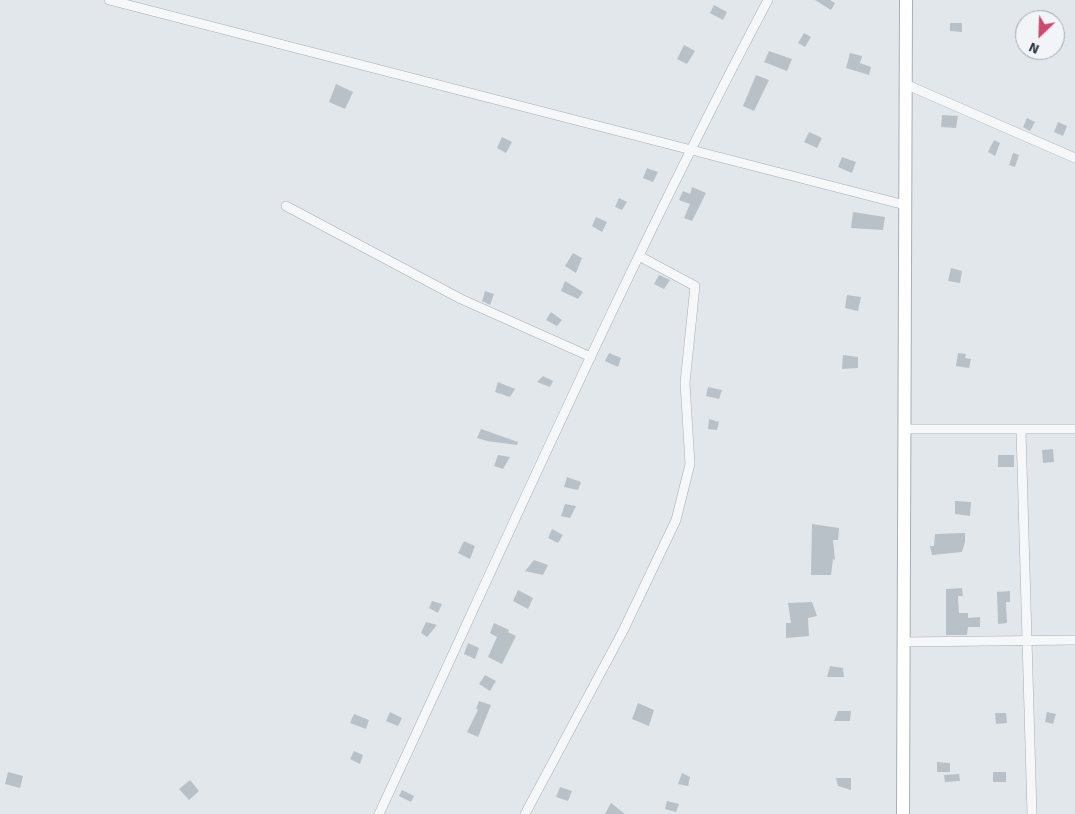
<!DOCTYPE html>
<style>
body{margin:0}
#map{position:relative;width:1075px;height:814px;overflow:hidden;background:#e2e7eb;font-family:Signika,sans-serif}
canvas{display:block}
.north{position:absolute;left:1015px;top:10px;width:50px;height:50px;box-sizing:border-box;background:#f2f5f8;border:1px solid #a2a9b0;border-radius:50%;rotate:204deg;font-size:14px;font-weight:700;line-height:20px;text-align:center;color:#2a3643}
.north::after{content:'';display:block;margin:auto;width:18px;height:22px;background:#d1466c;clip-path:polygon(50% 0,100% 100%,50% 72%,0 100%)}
</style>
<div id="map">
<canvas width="1075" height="814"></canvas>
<div class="north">N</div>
</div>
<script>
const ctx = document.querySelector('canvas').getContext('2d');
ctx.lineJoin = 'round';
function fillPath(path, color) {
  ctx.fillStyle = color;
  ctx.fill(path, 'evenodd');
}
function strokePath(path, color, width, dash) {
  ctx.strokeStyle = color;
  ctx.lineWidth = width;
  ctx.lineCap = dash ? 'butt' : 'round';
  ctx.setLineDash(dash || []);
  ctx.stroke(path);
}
const building = new Path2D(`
 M815,0H830L835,3L831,10Z
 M714,5L727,12L723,20L710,13Z
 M950,23H962V32L950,31Z
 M804,33L811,37L805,47L798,43Z
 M684,45L695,51L687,64L677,59Z
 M769,51L792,59L787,71L764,62Z
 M850,53L862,56L860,63L871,67L869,75L846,68Z
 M756,75L769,80L754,111L743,106Z
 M336,84L353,92L345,109L329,102Z
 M942,115L958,116L956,128L941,127Z
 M1027,118L1035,122L1030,131L1023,127Z
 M1058,122L1067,126L1063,136L1054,132Z
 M809,132L822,138L817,148L804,142Z
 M502,137L512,142L506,153L497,148Z
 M994,140L1000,143L995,156L988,152Z
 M1013,153L1019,155L1015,167L1009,165Z
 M842,157L856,162L852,173L838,167Z
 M647,168L658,172L653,182L643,178Z
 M692,187L706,193L692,221L684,218L690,204L679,200L683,191L690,194Z
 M619,198L627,202L622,210L615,207Z
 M853,212L885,217L883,230L851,228Z
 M596,217L607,222L602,232L592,226Z
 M573,253L582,258L576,273L565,266Z
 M951,268L962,271L960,283L948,281Z
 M659,275L670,280L664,289L654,284Z
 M565,281L583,292L578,299L561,291Z
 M485,291L494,294L490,305L482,301Z
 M847,295L861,297L858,311L845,308Z
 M551,312L562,320L557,326L546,320Z
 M609,353L621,358L618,367L605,361Z
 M958,353L966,354L965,358L971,359L969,368L956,366Z
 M843,355L858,357V368L842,369Z
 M543,376L553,381L550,387L537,382Z
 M498,382L515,389L510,397L495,392Z
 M708,387L722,390L719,399L706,396Z
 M709,419L719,422L717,430L708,429Z
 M481,429L518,442L517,445L487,441L477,438Z
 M1053,449L1054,462L1043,463L1042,450Z
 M498,455L510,457L503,469L494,466Z
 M998,455H1014V467H998Z
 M567,477L581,482L578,490L564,487Z
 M955,501L971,502L970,516L955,514Z
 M565,504L576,506L570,518L561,516Z
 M812,524L839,528L838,540H833L835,560L833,559L831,575H811Z
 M552,529L563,535L558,543L548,538Z
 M965,533V542L962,552L932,555L930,546H934L935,534Z
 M464,541L475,546L470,559L458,553Z
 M534,560L548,565L543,575L525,571Z
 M962,588L963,596H958L959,613H968V618L980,617V627H968L967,635H946V589Z
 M518,590L533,598L528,609L513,601Z
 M1010,591V602H1006L1007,623L998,624L997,592Z
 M432,601L442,604L438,613L429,608Z
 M812,602L817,616L808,618L809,636L786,638V623H791L788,603Z
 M426,622L437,625L427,637L421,633Z
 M494,623L509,630L508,632L516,636L502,664L488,657L497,637L490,633Z
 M468,643L479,648L475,659L464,654Z
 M830,666L843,668L844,677H827Z
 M485,675L496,681L490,691L479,684Z
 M479,701L491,705L478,737L467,732L478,710L476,709Z
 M638,703L654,710L649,726L632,719Z
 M838,711H851L850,721H834Z
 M390,712L402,718L398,726L386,721Z
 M1047,712L1056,714L1053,724L1045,722Z
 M995,713H1006L1007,723L996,724Z
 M354,714L369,720L366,729L350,723Z
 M354,751L363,755L360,764L350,759Z
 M937,762L950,763V772H937Z
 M8,772L23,776L20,788L5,784Z
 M993,772H1006V782H993Z
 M682,773L690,777L688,786L678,784Z
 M959,774L960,781L945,782L944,775Z
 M836,778H851V790L838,786Z
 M190,780L199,791L189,800L179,789Z
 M560,787L572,791L568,801L556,797Z
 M402,790L414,796L411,802L399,796Z
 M667,801L679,804L676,812L665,809Z
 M611,803L625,814H605Z`);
const street = new Path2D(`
 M109,0L905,205
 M905,84L1075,158
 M286,206L461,299L591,357
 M904,429H1075
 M1021,430L1032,814
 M903,642L1075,640
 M379,814C506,541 627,266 768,0
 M525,814L623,631L676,520L690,464L685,383L695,286L639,256`);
const secondary = new Path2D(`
 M903,814L906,0`);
fillPath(building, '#b9c1c8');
strokePath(street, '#a7aeb5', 10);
strokePath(secondary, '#a7aeb5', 14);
strokePath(street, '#f5f7f9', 9);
strokePath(secondary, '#fff', 12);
</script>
